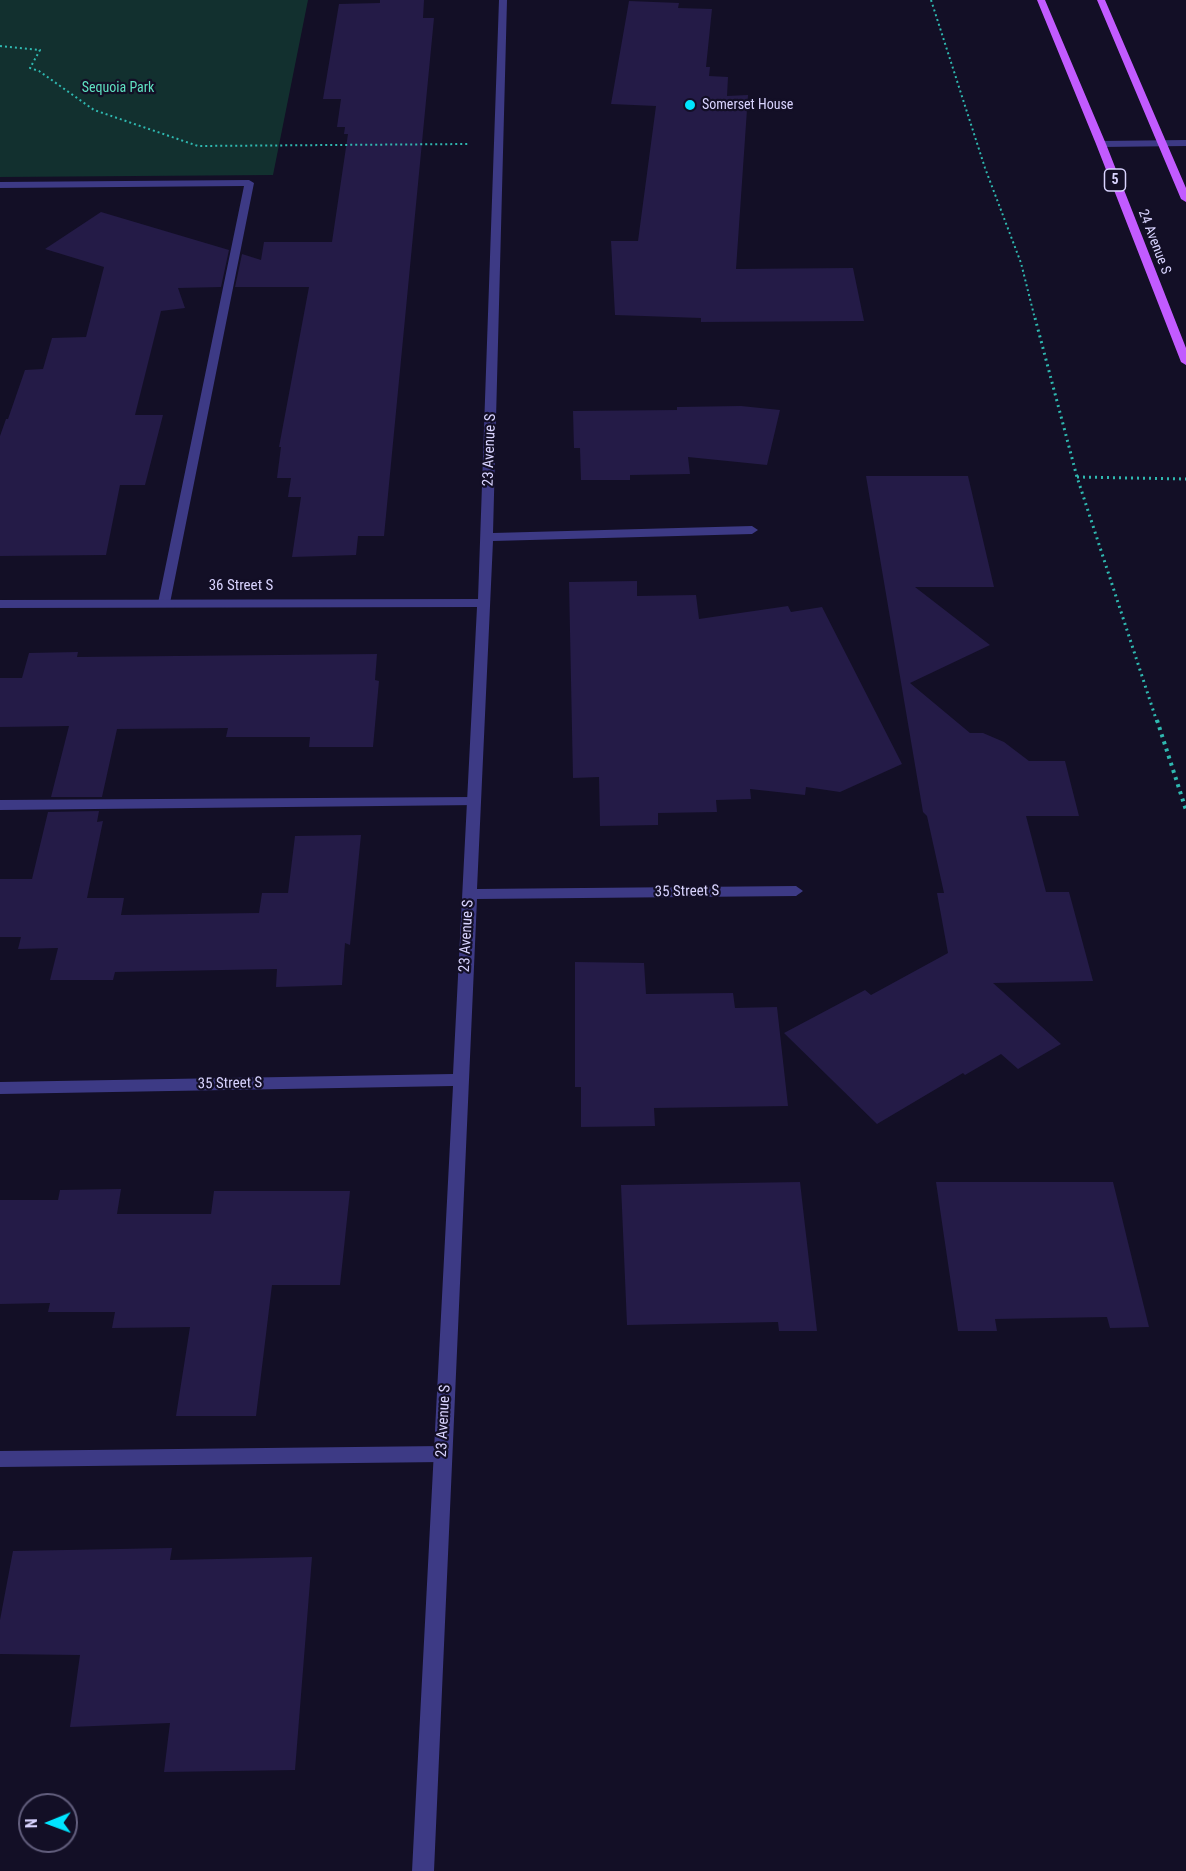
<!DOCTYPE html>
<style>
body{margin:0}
#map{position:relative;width:1186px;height:1871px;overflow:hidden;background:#130f26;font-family:"Roboto Condensed",sans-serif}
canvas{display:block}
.north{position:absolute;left:18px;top:1793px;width:60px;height:60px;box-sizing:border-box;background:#130f26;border:2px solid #625e7d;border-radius:50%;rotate:269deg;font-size:16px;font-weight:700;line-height:24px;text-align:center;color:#d9d4ff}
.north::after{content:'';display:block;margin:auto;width:21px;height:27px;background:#00e5ff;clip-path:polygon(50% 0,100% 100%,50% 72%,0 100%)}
</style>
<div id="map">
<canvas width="1186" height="1871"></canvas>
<div class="north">N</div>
</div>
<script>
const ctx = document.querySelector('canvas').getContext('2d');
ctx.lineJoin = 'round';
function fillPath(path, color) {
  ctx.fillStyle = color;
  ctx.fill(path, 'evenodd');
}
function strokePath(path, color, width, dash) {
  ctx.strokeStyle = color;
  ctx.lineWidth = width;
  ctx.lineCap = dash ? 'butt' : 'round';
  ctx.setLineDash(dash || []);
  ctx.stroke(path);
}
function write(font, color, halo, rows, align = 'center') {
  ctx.font = font + ' "Roboto Condensed",sans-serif';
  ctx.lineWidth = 4.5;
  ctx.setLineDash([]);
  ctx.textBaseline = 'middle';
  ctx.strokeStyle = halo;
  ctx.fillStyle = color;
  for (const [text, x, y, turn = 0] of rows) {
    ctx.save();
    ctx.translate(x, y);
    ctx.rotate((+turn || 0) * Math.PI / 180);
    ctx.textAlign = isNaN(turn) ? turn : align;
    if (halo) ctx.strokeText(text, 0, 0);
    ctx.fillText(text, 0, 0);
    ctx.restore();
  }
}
const green = new Path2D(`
 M0,0H308L273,175L0,177Z`);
const building = new Path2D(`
 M380,0H424L423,18H434L384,536H358L356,555L292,557L301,497H288L291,478H277L281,447H279L309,287H235L242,254L261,260L264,242H332L348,134H344L345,127H337L341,99H323L339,4L380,3Z
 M629,1L679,3L678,8L712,9L706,67H710L709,76L728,77L727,96L748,95L736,269L853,268L864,321L701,322V318L615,315L611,241H638L656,106L611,104Z
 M101,212L229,250L221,287L178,288L185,308L161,311L135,415H163L145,485H120L106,555L0,556V436L6,419H8L25,370L43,369L52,338L86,337L104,267L45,249Z
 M741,406L780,410L767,465L688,457L690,474L630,475V480H581L580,448H574L573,411L677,410V407Z
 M866,476H968L994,587H915L990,645L910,683L970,733H983L1004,742L1029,761H1065L1079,816H1026L1046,892H1069L1093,981L993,983L1061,1044L1018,1069L1001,1054L965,1075L963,1073L877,1124L784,1033L865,990L871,995L948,953L937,893H944L927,816L923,812Z
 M637,581V596L696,595L699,619L788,606L791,612L822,607L902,764L840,792L806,787L805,795L750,789L751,799L716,800L717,812L658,813V825L600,826L599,777L573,778L569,582Z
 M78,652L77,657L377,654L375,680L379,681L373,747H309L310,737H226L228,728L117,729L102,797H51L69,726L0,727V678H22L29,653Z
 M99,811L97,822L103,821L87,898H124L121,915L259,913L262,893H288L295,836L361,835L350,945L345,943L342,985L276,987L277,969L115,972L113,980H50L58,948L18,949L21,937H0V879H32L48,812Z
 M575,962L644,963L646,994L733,993L735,1008L777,1007L788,1106L654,1108L655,1126L581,1127V1087H575Z
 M800,1182L817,1331H779L778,1322L627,1325L621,1185Z
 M936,1182H1113L1149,1327L1110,1328L1107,1317L995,1319L997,1331H958Z
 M121,1189L117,1214H211L214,1191H350L340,1285H272L256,1416H176L190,1327L112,1328L115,1312H48L50,1303L0,1304V1200H58L60,1190Z
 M172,1548L170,1560L312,1557L295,1770L164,1772L170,1723L70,1727L80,1655L0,1654V1620L13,1551Z`);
const pathFar2 = new Path2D(`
 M931,0L985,168L1021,263L1035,319
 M0,46L40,50L30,68L39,71L94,110L198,146L468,144`);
const pathFar1 = new Path2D(`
 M1035,318L1077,477L1157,722
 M1077,477L1186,479`);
const path = new Path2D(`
 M1157,720L1186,810`);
const lane = new Path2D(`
 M1186,140V146L1101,147L1096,144L1101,141Z
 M249,180L254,183L170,603L164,607L158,603L244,186L0,188V182Z
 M473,797L480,802L478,805L0,810V800Z
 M443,1446L450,1448L452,1454L450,1460L443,1462L0,1467V1451Z`);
const street = new Path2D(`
 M499,0H507L493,533L752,526L758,530L752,534L493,541L477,889L796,886L803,891L796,896L477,899L434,1871H412L453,1086L0,1094V1082L453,1074L477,607L0,608V600L478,599Z`);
const primary = new Path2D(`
 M1037,0H1045L1106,144L1186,348V365L1181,362L1096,144Z
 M1097,0H1105L1186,188V202L1181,199Z`);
const markers = [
 [690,105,6,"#00e5ff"]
];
const farParknames = [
 ["Sequoia Park",118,88]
];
const farPoinames = [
 ["Somerset House",702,105]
];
const shields = [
 [1115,180,21]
];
const shieldNames = [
 ["5",1115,180]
];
const farStreetnames = [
 ["24 Avenue S",1154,242,69]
];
const streetNames = [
 ["23 Avenue S",490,450,-88],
 ["36 Street S",241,586],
 ["35 Street S",687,892,-1],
 ["23 Avenue S",467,936,-87],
 ["35 Street S",230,1084,-1],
 ["23 Avenue S",444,1421,-87]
];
fillPath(green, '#12302f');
fillPath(building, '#241b47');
strokePath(pathFar2, '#2fb8b0', 2, [2, 3]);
strokePath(pathFar1, '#2fb8b0', 3, [2, 4]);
strokePath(path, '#2fb8b0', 4, [3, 4.5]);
fillPath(lane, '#3d3a85');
fillPath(street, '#3d3a85');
fillPath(primary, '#c25bff');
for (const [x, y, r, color] of markers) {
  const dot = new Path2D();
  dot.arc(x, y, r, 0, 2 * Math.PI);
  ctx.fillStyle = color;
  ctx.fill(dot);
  strokePath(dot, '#130f26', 2);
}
write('14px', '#5fe0c0', '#130f26', farParknames);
write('14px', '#d9d4ff', '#130f26', farPoinames, 'left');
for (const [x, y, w] of shields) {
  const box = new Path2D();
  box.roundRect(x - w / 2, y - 11, w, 22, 4.5);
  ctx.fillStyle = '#130f26';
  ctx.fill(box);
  strokePath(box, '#d9d4ff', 1.5);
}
write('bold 14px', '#d9d4ff', null, shieldNames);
write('14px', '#d9d4ff', '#130f26', farStreetnames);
write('15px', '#d9d4ff', '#130f26', streetNames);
</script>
